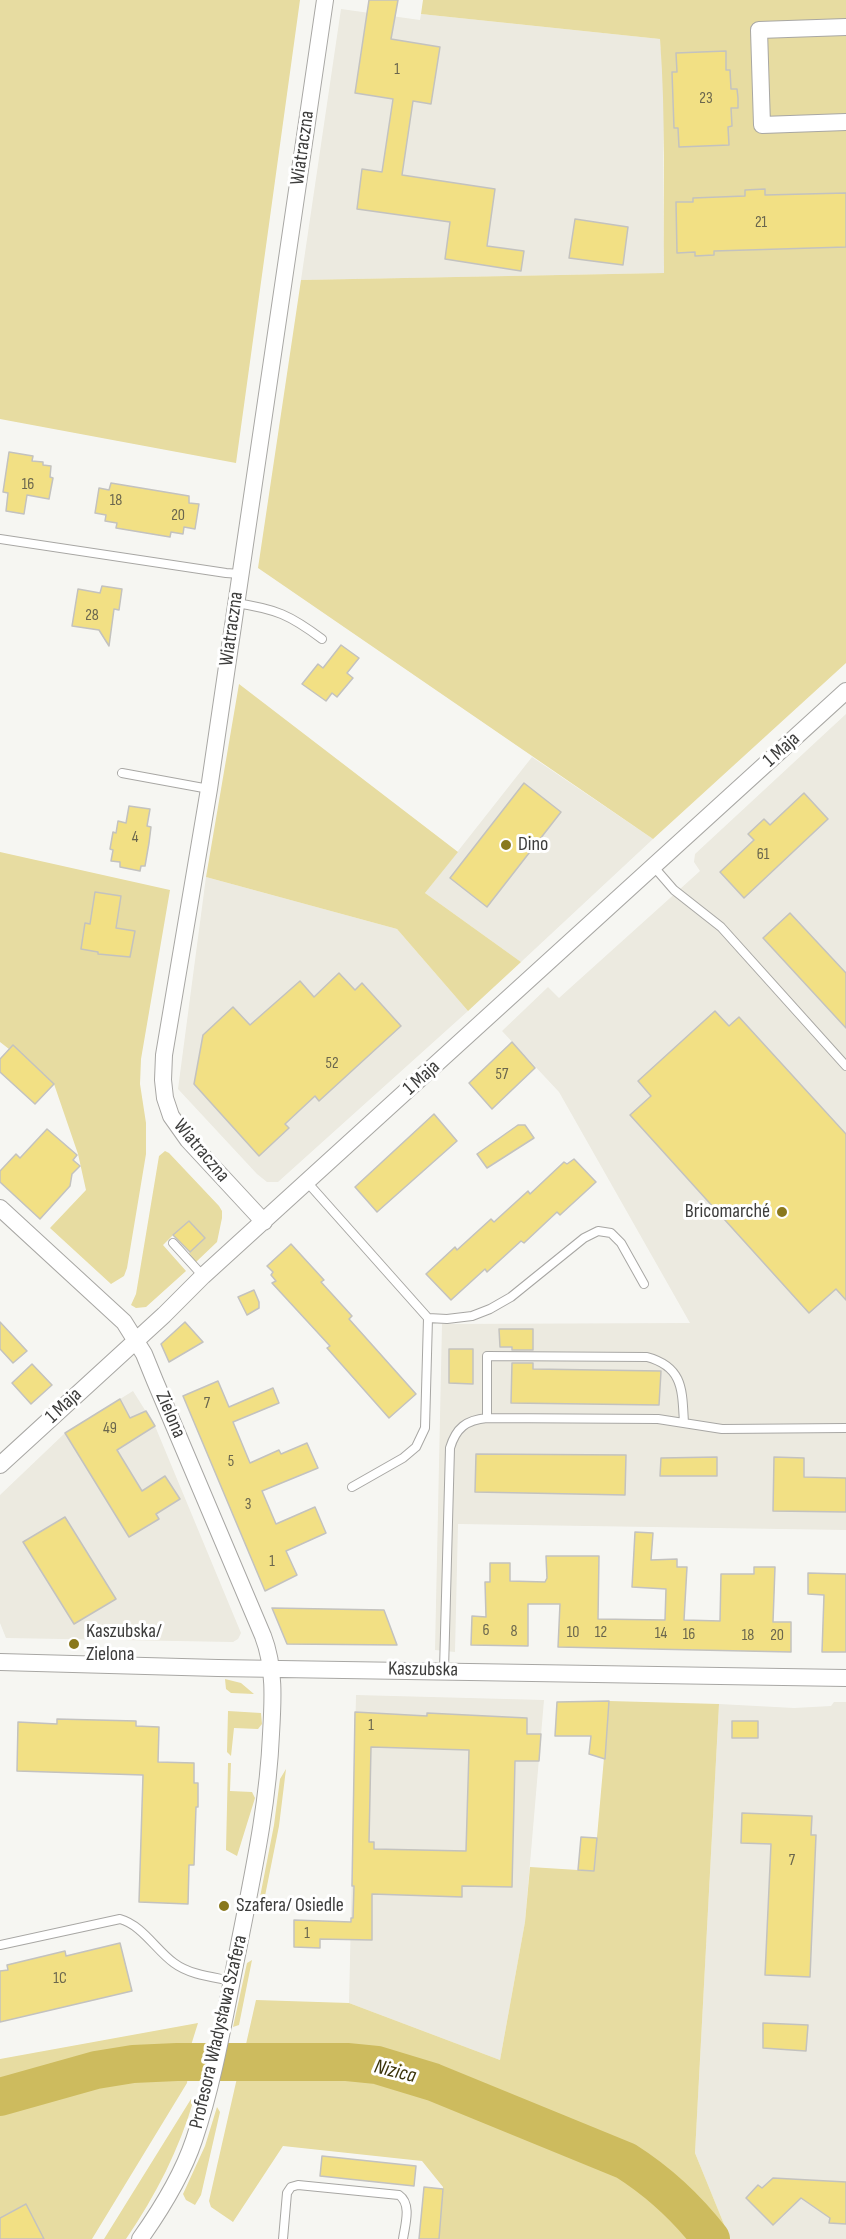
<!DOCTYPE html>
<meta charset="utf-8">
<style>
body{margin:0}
canvas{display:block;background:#f6f6f2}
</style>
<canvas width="846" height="2239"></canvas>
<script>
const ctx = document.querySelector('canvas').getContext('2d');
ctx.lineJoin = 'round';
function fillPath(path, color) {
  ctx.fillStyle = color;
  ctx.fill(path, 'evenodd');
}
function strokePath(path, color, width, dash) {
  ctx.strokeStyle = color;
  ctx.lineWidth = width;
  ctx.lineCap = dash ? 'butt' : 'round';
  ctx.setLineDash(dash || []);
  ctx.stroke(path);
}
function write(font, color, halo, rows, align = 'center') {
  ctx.font = font + ' "Sofia Sans Condensed",sans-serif';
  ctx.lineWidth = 6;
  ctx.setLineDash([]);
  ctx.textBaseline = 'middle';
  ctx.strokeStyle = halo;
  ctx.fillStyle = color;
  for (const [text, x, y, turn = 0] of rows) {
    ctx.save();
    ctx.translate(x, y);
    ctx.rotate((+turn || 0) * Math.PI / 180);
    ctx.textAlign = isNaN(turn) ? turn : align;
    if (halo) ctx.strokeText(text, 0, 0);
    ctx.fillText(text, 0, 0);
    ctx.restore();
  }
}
const built = new Path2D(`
 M341,9L420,20L421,14L660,39L665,97L663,156L664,273L301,280Z
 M846,714V1530L458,1524L455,1652L435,1650L442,1324L690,1323L559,1092L502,1031L548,987L559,998L700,871L694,862L695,854Z
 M532,757L653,839L521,962L425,893Z
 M206,877L397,929L468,1011L278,1182H267L257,1174L178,1089Z
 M133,1391L155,1426L241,1633L238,1639L233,1642L6,1638L0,1623V1495L65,1433Z
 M356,1695L544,1700L525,1922L500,2060L349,2003Z
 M834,1702H846V2239H730L695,2153L719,1704L794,1708L831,1706Z`);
const green = new Path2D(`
 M0,0H300L236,463L0,419Z
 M423,0H846V663L653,839L258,568L301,280L664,273C663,195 666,117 660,39L421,14Z
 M239,684L458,852L425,893L521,962L468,1011L397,929L206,877Z
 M0,852L170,890L141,1059L140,1084L146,1123V1154L127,1268L124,1276L111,1284L50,1228L86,1190L78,1154L54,1084L13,1045L9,1049L0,1042Z
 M165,1151L169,1153L219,1206L222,1211V1218L217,1242L196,1262L189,1253L204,1238L173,1235L163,1245L186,1271L146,1307L136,1308L131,1305L136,1294L159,1156Z
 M225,1679L241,1683L254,1694L231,1693L226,1689Z
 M609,1701L719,1704L695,2153L730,2239H723L714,2225L673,2183L641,2157L488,2091L396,2057L352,2052L244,2053L256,2000L349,2003L500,2060L525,1922L530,1867L594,1871Z
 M228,1711L261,1713L262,1724L258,1729L234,1728L231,1756L227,1752Z
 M228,1763H231L230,1791L252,1792L255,1798L237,1856L226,1850Z
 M286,1769L279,1826L264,1901L260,1897L274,1825L280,1779Z
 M252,1960L239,2025L233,2027L247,1963Z
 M198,2023L188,2055L134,2056L42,2075L0,2087V2059Z
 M189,2068L187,2083L92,2239H44L25,2204L0,2218V2104C62,2084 123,2067 189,2068Z
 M307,2071C348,2072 384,2075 423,2087L584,2152L619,2169L644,2185L665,2202L699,2239H439L443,2187L422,2161L283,2146L233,2222L211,2207L209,2201L237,2078L253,2077L254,2073Z
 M191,2099H194C179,2150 156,2195 126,2239H104Z
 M217,2107L220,2112L201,2195L195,2205L186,2200L183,2194L205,2146Z`);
const river = new Path2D(`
 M0,2097L96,2070L133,2064L177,2062H347L377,2065L433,2082L626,2161C659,2182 687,2208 711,2239`);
const building = new Path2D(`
 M369,0H398L391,39L440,47L431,104L413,101L402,175L495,189L487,246L524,251L521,271L445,259L450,222L357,209L362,169L382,172L393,99L355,93Z
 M726,51V70H730L731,89H737L738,98V108H731L732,126L728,127L729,145L679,147L678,128H674L672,72H677L676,53Z
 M765,189V195L846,193V247L714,251V255L695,256V252L677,253L676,202H693V198L745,196V190Z
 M575,219L628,227L623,265L569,258Z
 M9,452L33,456L32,461L43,462V465L51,466L50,477L53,478L49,499L27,495L24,514L6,511L8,493L3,492Z
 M111,483L189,496V503L199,504L195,529L184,527L183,534L171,532L170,537L116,528L117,523L105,521L106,515L95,513L99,488L109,490Z
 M102,586L122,589L119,610L114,609L109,646L99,630L72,626L78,589L100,593Z
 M341,645L359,658L347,673L353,678L337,697L332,693L326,701L302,684L318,664L323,668Z
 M524,783L561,812L487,907L450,878Z
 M804,793L828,819L744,898L720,872L754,840L748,834L764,819L770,825Z
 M129,806L150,809L147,826L151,827L149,843L145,866H141L140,871L120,867V862L111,861L113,850L110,849L113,832L116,833L118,821L126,823Z
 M95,892L121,896L116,928L135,931L130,957L98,954V952L81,949L85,923L90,924Z
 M790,913L846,973V1028L763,938Z
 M339,973L355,990L362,983L401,1026L319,1101L315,1096L285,1124L289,1128L259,1156L194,1084L203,1035L233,1007L250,1025L300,981L314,997Z
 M715,1011L729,1026L739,1017L846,1134V1300L836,1289L809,1313L630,1115L651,1096L638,1081Z
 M512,1042L535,1068L492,1109L469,1083Z
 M13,1045L54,1084L35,1104L0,1072V1059Z
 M434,1114L457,1141L377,1212L355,1187Z
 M518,1125H525L534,1138L487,1168L477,1154Z
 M47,1129L77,1155L73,1160L80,1166L72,1174L70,1186L40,1219L0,1182V1171L16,1154L20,1158Z
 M574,1159L596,1182L560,1215L557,1212L524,1243L521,1241L487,1272L485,1269L451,1300L426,1274L455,1247L457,1250L491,1219L494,1222L528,1191L530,1194L564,1162L567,1164Z
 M189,1221L205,1238L190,1252L173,1235Z
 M291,1244L324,1280L321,1282L352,1316L349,1319L416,1394L389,1418L327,1348L330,1346L272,1283L276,1281L271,1275L273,1272L267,1266Z
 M254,1290L259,1302V1308L247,1315L238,1297Z
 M0,1322L27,1351L13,1363L0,1349Z
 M185,1322L203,1342L169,1362L161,1344Z
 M499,1329H533V1350H512V1347H500Z
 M449,1349H473V1384L449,1383Z
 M512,1363H533V1369L661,1371L659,1405L511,1403Z
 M32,1364L52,1385L31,1404L12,1383Z
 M218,1381L229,1407L273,1388L279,1403L233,1422L250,1463L279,1450L281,1454L307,1443L318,1468L262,1491L276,1524L315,1507L326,1533L286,1551L297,1575L265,1591L183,1396Z
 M120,1399L130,1418L146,1411L155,1426L117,1450L142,1491L165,1476L180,1499L156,1514L159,1519L129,1537L65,1433Z
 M476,1454L626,1455L625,1495L475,1492Z
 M717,1457V1476H660L661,1458Z
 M774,1457L804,1458V1477L846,1478V1512L773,1511Z
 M65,1517L116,1599L74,1624L23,1542Z
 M635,1532L653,1533L651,1560L677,1559V1567H687L684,1620L720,1621L721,1574H754V1567H775L773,1622H791V1652L558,1647L560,1604H528V1646L471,1645L472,1616L486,1617L485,1582H490V1563H510V1581L545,1582L547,1578L546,1556H599L598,1619L665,1620L666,1589L632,1587Z
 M808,1573L846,1574V1652H822L824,1595L808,1594Z
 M272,1608L384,1610L397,1645L287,1644Z
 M609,1701L605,1759L589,1754L591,1736H555L557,1702Z
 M355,1712L427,1716V1713L527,1718V1734H541L539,1761H515L512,1887L462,1886V1897L372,1894V1940L320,1939V1948L294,1947V1920L351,1922V1918H353L354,1886H352ZM371,1747L469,1750L466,1851L374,1849V1842H369Z
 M57,1719L136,1721V1726L159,1727L158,1762L194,1763V1783H198V1807H196L194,1865H189L188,1904L139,1902L143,1775L17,1771L18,1722L57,1724Z
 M732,1721H758V1738H732Z
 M742,1813L812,1816L811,1835H816L810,1977L765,1975L771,1844L741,1843Z
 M581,1837L597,1838L594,1871L578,1870Z
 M120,1943L132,1991L0,2022V1971L8,1970L7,1965L65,1951L66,1956Z
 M763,2023L808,2025L806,2051L763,2048Z
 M322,2156L416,2166L414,2186L320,2176Z
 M773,2178L846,2182V2224L829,2223L830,2218L801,2198L773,2225L746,2198L758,2185L762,2188Z
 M424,2187L443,2189L439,2239H419Z
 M26,2204L44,2239H0V2218Z`);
const service = new Path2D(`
 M0,539L226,573L240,574
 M236,603C276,609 290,615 322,639
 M122,773L209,789
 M654,867L674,890L721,927L846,1066
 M307,1182L428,1318L447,1319L472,1316L490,1309L511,1297L584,1238L598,1231L611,1233L621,1243L644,1284
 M173,1243L203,1276
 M684,1423C682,1391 684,1367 647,1357L487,1356V1418L658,1419L722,1429L846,1428
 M352,1487L403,1458L416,1447L425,1428L428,1318
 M444,1670L450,1448C456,1428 466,1420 487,1418
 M0,1945L120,1919C142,1925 156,1950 174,1963C190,1975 213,1977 232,1981
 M283,2239L287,2193L291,2187L298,2185L399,2195C412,2204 405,2225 403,2239`);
const minor = new Path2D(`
 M846,27L759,30L762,125L846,122
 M0,1208L124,1322L144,1354L155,1381L263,1636C275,1667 273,1701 271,1734C268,1807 252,1878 238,1950C225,2013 215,2078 194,2140C182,2176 162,2208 140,2239
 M264,1222L188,1140L171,1116L165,1098L163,1080L164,1055L209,789L325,0
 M0,1465L164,1315L203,1276L846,691
 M0,1662L218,1668L846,1678`);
const markers = [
 [506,845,6,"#89781d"],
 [782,1212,6,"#89781d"],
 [74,1644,6,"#89781d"],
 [224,1906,6,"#89781d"]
];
const numberNames = [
 ["1",397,70],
 ["23",706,99],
 ["21",761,223],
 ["16",28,485],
 ["18",116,501],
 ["20",178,516],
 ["28",92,616],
 ["4",135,838],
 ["61",763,855],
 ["52",332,1064],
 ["57",502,1075],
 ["7",207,1404],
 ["49",110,1429],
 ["5",231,1462],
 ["3",248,1505],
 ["1",272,1562],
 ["6",486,1631],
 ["8",514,1632],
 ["10",573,1633],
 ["12",601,1633],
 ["14",661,1634],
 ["16",689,1635],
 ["18",748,1636],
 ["20",777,1636],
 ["1",371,1726],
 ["7",792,1861],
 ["1",307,1934],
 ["1C",60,1979]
];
const streetNames = [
 ["Wiatraczna",303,148,-82],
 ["Wiatraczna",232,629,-82],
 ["1 Maja",782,750,-42],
 ["1 Maja",422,1078,-42],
 ["Wiatraczna",201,1151,50],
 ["1 Maja",64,1406,-43],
 ["Zielona",170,1415,67],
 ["Kaszubska",423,1670,1],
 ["Profesora Władysława Szafera",219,2032,-77]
];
const poiNames = [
 ["Dino",518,845],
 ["Bricomarché",770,1212,"right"],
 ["Kaszubska/",86,1632],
 ["Zielona",86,1655],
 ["Szafera/ Osiedle",236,1906]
];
const waterNames = [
 ["Nizica",395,2072,14]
];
fillPath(built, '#eceae0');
fillPath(green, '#e7dca1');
strokePath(river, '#cdbb5e', 38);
fillPath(building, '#f2e084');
strokePath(building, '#c3c2bf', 1.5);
strokePath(service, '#a8a7a4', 10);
strokePath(minor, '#a8a7a4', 18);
strokePath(service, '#fff', 8);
strokePath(minor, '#fff', 16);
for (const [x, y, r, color] of markers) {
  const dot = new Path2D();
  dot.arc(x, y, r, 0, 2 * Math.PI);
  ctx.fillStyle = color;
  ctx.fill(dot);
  strokePath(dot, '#fff', 2);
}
write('16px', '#6a664e', null, numberNames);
write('20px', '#3d3d3c', '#fff', streetNames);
write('20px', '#3d3d3c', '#fff', poiNames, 'left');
write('italic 21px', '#3b340b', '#fff', waterNames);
</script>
